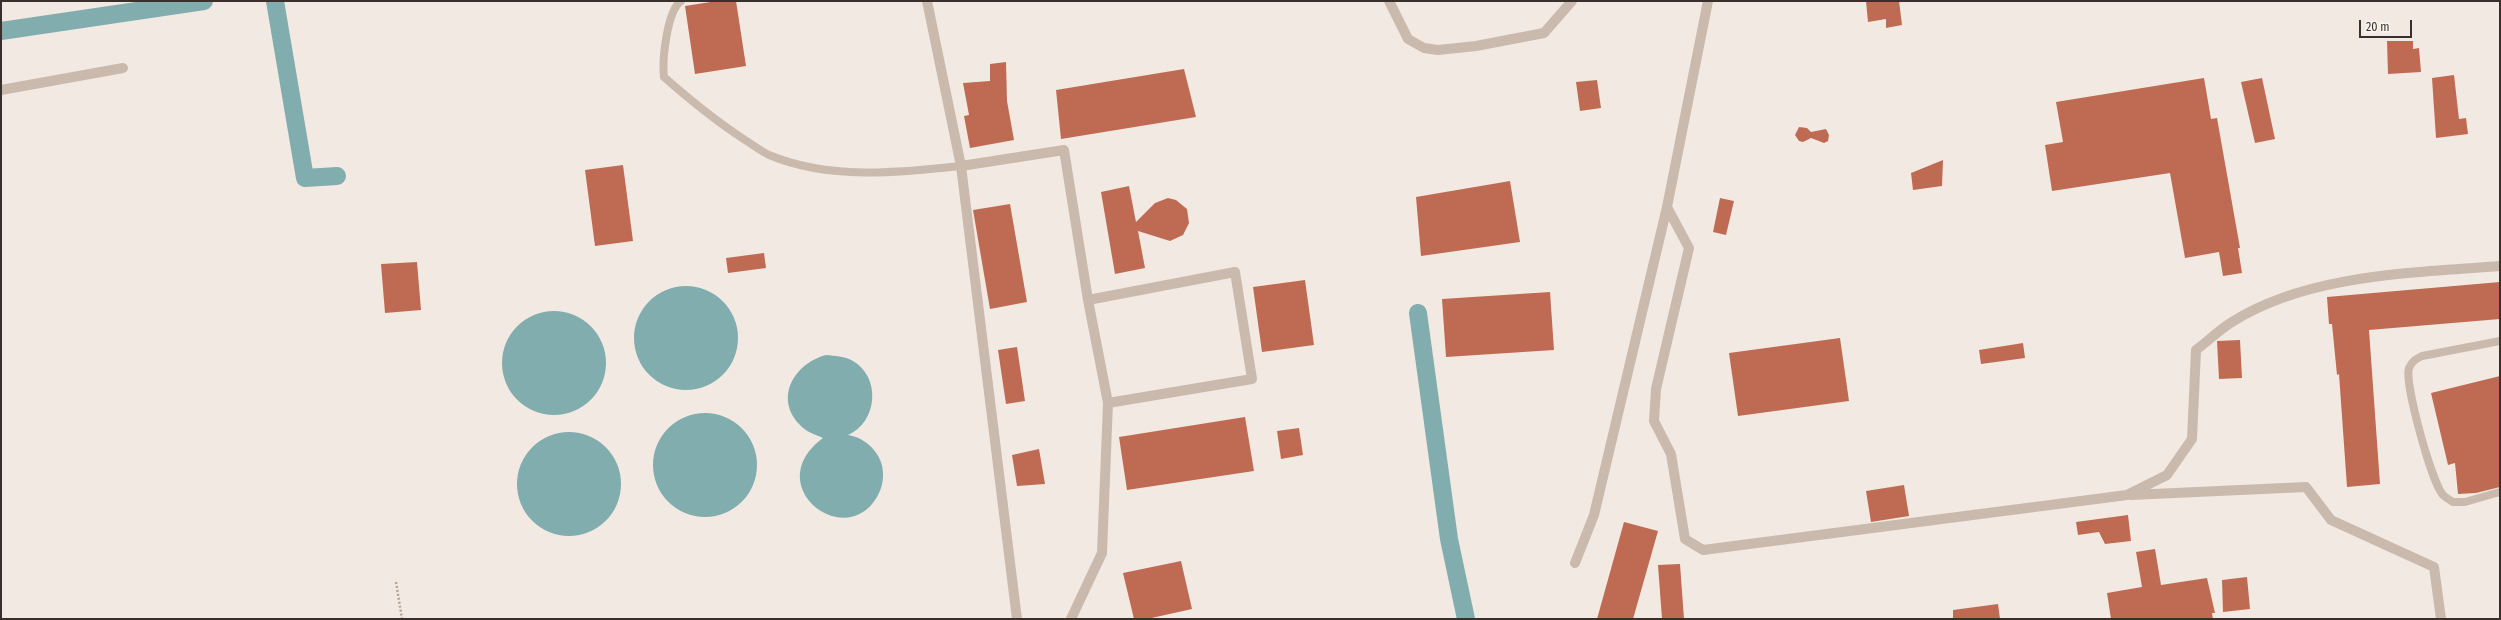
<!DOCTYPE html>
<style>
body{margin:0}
#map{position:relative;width:2501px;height:620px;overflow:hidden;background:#f2eae2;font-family:"Fira Sans Condensed",sans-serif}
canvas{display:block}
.frame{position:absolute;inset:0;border:2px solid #39302c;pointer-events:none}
.scale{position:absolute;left:2359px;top:20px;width:53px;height:18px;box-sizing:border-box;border:2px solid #39302c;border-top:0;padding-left:5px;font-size:12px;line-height:14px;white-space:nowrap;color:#39302c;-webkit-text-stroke:3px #faf4ee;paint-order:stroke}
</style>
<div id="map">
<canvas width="2501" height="620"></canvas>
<div class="frame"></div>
<div class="scale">20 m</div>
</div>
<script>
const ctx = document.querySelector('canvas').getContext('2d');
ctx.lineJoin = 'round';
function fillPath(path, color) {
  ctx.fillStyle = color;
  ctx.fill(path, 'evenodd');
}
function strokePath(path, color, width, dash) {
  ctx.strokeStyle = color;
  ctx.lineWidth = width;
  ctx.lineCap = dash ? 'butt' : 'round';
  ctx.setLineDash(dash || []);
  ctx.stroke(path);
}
const water = new Path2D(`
 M634 338a52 52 0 1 1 104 0a52 52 0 1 1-104 0Z
 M502 363a52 52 0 1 1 104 0a52 52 0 1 1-104 0Z
 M826,355C835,356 844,356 853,361C881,377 878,422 848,435C862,437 876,448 881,462C885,474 883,487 877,497C845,552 759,485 823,438C814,434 806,432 799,424C774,397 795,363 826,355Z
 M653 465a52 52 0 1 1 104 0a52 52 0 1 1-104 0Z
 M517 484a52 52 0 1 1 104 0a52 52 0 1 1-104 0Z`);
const canal = new Path2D(`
 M275,1L305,178L337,176
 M1,31L204,1
 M1418,313L1449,539L1466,619`);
const building = new Path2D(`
 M717,1H736L746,66L695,74L685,6Z
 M1866,1H1899L1902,25L1886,28V19L1868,22Z
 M2387,41H2413V49L2419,48L2421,72L2388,74Z
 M1006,62L1007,101L1014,140L970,148L964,116L969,115L963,83L990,81V64Z
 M1184,69L1196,117L1061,139L1056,90Z
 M2454,75L2459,119L2466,118L2468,134L2436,138L2432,78Z
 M2204,78L2211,119L2217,118L2240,248H2238L2242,273L2223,276L2219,252L2185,258L2170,173L2052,191L2045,145L2063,142L2056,102Z
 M2262,78L2275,139L2255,143L2241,82Z
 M1597,80L1601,108L1580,111L1576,82Z
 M1799,127L1807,128L1811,132L1826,129L1829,135L1828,141L1824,143L1811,138L1803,142L1799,141L1795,135Z
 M1943,160L1942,186L1913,190L1911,173Z
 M623,165L633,241L595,246L585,170Z
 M1510,181L1520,242L1421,256L1416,197Z
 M1129,186L1136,222L1155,203L1168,198L1176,200L1187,209L1189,223L1183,235L1170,241L1138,231L1145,268L1115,274L1101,192Z
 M1720,198L1734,201L1726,235L1713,232Z
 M1010,204L1027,302L990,309L973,210Z
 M764,253L766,268L728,273L726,258Z
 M417,262L421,310L385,313L381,264Z
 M1305,280L1314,345L1262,352L1253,287Z
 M2500,282V319L2369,330L2380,484L2347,487L2339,374L2337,375L2332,324H2329L2327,297Z
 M1550,292L1554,350L1446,357L1442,299Z
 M1840,338L1849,401L1738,416L1729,353Z
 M2240,340L2242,378L2219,379L2217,341Z
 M2023,343L2025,358L1981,364L1979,350Z
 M1017,347L1025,401L1006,404L998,350Z
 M2500,376V487L2476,493L2458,494L2455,463L2448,465L2431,393Z
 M1245,417L1254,471L1127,490L1119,437Z
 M1299,428L1303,455L1281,459L1277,431Z
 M1039,449L1045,484L1017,486L1012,455Z
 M1904,485L1909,516L1871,522L1866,491Z
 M2128,515L2131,541L2105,544L2099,532L2078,535L2076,522Z
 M1624,522L1658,531L1633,619H1597Z
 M2155,549L2161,585L2207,578L2215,613H2212L2213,619H2111L2107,593L2142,587L2136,552Z
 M1181,561L1192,609L1147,619H1134L1123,573Z
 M1680,564L1684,619H1662L1658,565Z
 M2247,577L2250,609L2223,612L2222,580Z
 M1998,604L2000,619H1953V610Z`);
const path = new Path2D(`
 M396,582L402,619`);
const service = new Path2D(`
 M681,1C667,11 662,60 664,77C690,100 716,121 745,140C753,145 761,151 769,155C829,180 897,173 961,166
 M2500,341L2422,356C2416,359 2412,361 2409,368C2404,383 2432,483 2443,495C2446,498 2450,500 2453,502H2465L2500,492`);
const minor = new Path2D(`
 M927,1L961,166L1017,619
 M1389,1L1408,39L1424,48L1438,50L1476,46L1544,33L1572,1
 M1,90L123,68
 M961,166L1064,150L1088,300L1235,272L1252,379L1108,403L1088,300
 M1667,207L1689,248L1656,389L1654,421L1671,454L1685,539L1703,550L2127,495L2167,475L2192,439L2196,350C2208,341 2219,330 2232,322C2308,274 2413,273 2500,266
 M2131,495L2306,487L2331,520L2434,567L2441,619
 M1575,563L1594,515L1667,207L1708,1
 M1071,619L1102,553L1108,403`);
fillPath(water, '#82adae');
strokePath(canal, '#82adae', 18);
fillPath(building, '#bf6b53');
strokePath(path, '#b6a498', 2.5, [2, 2]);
strokePath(service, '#cabaae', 8);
strokePath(minor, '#cabaae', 10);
</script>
